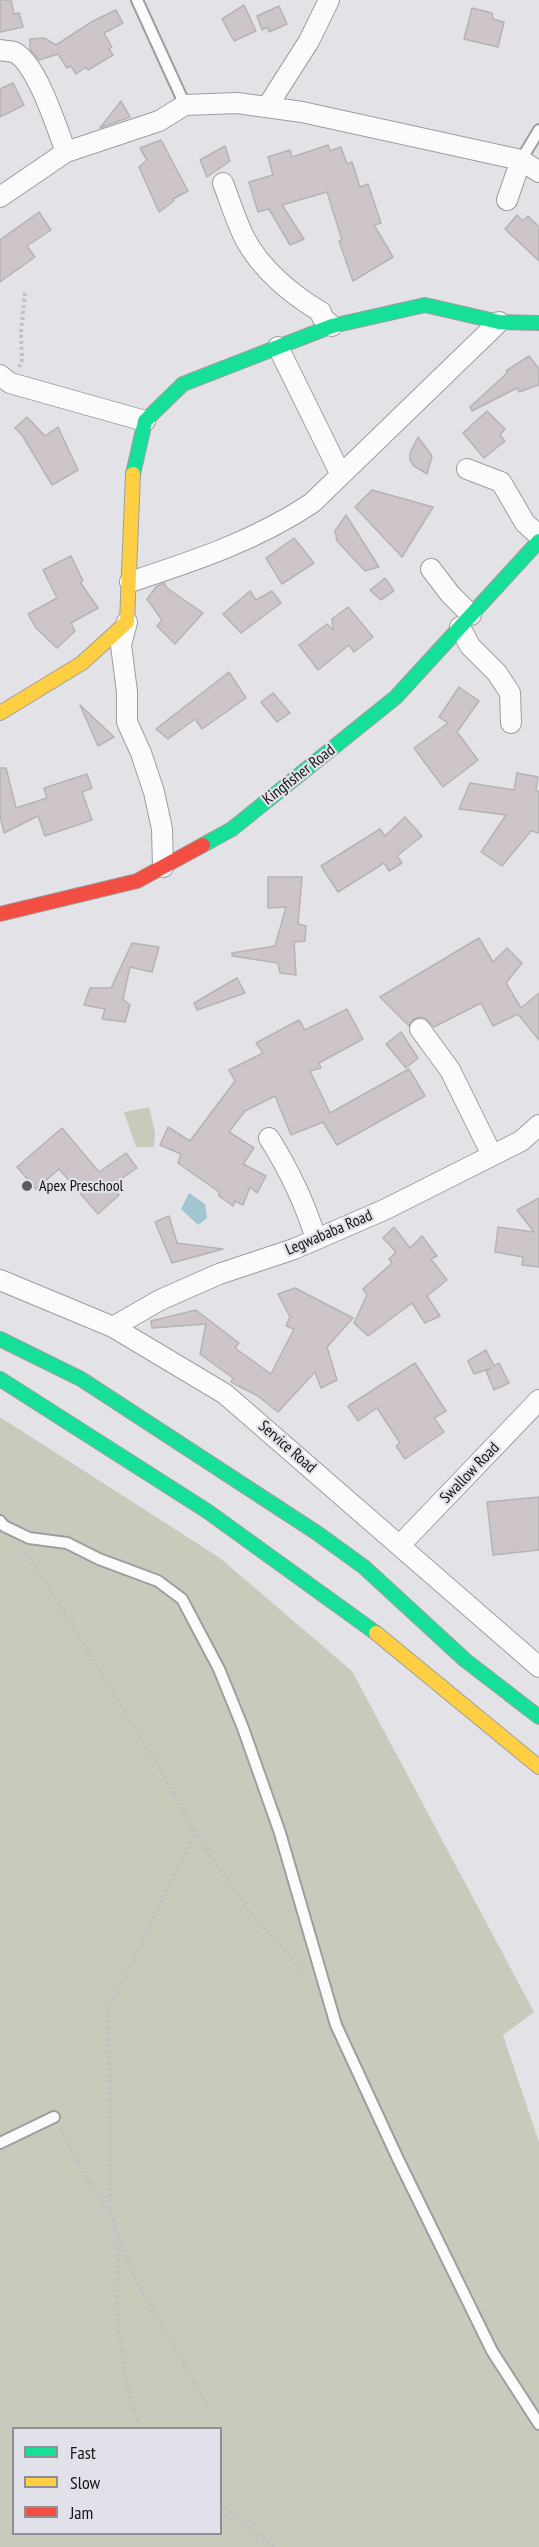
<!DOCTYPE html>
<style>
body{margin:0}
#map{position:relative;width:539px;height:2547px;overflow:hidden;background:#e3e3e7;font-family:"PT Sans Narrow",sans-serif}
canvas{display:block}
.legend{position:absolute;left:12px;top:2427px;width:210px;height:108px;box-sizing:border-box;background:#e1e1e9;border:2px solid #8f8f95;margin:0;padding:8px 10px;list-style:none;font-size:18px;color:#151518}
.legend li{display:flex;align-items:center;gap:12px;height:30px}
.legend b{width:30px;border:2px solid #8f8f95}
</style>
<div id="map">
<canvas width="539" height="2547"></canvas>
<ul class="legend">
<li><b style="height:8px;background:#16e098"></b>Fast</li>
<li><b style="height:8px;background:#ffcf43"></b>Slow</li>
<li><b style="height:8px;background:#f24e42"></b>Jam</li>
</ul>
</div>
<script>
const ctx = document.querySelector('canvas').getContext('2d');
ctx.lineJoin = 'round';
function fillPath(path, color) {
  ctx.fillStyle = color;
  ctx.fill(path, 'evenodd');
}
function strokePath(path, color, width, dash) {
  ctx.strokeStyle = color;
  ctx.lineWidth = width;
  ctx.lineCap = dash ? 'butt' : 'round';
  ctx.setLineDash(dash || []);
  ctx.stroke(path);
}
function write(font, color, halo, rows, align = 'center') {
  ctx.font = font + ' "PT Sans Narrow",sans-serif';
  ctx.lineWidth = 4.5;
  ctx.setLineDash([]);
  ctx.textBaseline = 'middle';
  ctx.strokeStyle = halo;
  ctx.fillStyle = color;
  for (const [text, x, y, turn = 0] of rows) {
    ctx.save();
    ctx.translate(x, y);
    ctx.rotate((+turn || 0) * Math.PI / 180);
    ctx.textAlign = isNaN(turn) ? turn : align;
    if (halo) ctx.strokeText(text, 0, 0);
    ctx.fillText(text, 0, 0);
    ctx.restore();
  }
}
const green = new Path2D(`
 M149,1107L155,1132L154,1147H136L124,1112Z
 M0,1417L220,1558L352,1671L534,2012L503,2035L539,2142V2547H0ZM14,2428H220V2534H14Z`);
const water = new Path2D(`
 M189,1193L205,1204L207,1218L198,1225L181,1209Z`);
const building = new Path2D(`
 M0,0H11L14,14L19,13L23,27L0,32Z
 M244,5L256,31L234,41L222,19Z
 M279,6L287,24L269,32L268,27L262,30L257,16Z
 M472,8L492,13L493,19L504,22L498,47L464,39Z
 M116,10L123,23L104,33L112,47L109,49L113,55L88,70L86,67L76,74L71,66L67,68L58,54L39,60L30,49V39L44,38L56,45L93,21Z
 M13,83L24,105L0,117V89Z
 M121,101L130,117L100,128Z
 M161,140L188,191L173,199L174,201L159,212L139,167L147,160L140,148Z
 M328,145L330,151L341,147L347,164L352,162L360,187L368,184L381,223L374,225L393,257L353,281L339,241L342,240L327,192L282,205L304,239L290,245L269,209L258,212L249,182L273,175L268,157L290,150L292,157Z
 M225,146L230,161L207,177L200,160Z
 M39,212L51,230L27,246L35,257L0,282V240Z
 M517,215L523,221L528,216L539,227V261L505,229Z
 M529,356L539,369V385L519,392L517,388L472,411L470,407L507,373L506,371Z
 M487,411L505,429L500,435L505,441L484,458L463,433Z
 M27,417L45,436L58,427L78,470L52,485L22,435L15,428Z
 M418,437L432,456L427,474L414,466L410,460V453Z
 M372,490L433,507L402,557L355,507Z
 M346,515L379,567L365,571L337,541L335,531Z
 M294,538L314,563L282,584L266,558Z
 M71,556L83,581L80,582L98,608L71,623L75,631L57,648L36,628L28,614L57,598L43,570Z
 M385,578L394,591L381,600L370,590Z
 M164,583L167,588L203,613L175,644L157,626L162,620L147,599L157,586Z
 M250,591L256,600L272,591L281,603L241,633L223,614Z
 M348,607L373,637L354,652L349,645L318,670L299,645L327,624L333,630L332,619Z
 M229,672L246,698L202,729L195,719L168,739L156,729Z
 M459,687L479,701L457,732L478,760L443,787L414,748L448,723L439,717Z
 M273,693L290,713L277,722L261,702Z
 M80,705L114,737L98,746Z
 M0,768H6L16,808L47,798L44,788L87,774L92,788L82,792L92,820L45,836L38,816L4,833L0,816Z
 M517,773L538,777L536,791H539V833L531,831L502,866L481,852L506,815L459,809L470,783L514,790Z
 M405,817L422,836L397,856L402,863L389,871L384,863L338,892L321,866L380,829L385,836Z
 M268,877H302L298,924L306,926L305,941L294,942L296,975L280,973L278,963L232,956V953L275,946L286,907L268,908Z
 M479,938L493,962L507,948L522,963L506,983L521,1008L539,993V1040L518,1014L493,1026L481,1003L434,1027L425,1018L419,1017L412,1020L409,1026L380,997Z
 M132,943L159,947L152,972L130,967L123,999L130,1005L125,1022L102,1019L105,1009L84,1005L90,988H111Z
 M237,978L245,993L197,1010L194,1003Z
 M347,1009L363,1039L319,1063L321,1068L310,1071L330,1113L409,1069L425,1096L337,1145L323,1122L291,1135L275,1096L245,1111L229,1132L254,1148L243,1164L266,1176L257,1193L250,1187L243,1205L235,1201L233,1206L219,1196V1192L178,1163L181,1154L160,1145L168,1127L190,1141L235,1081L229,1070L263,1053L256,1043L299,1020L305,1030Z
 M401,1032L418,1058L406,1068L386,1044Z
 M62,1128L99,1172L126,1153L137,1168L111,1186L119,1195L98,1214L59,1169L36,1189L17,1167Z
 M539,1198V1267L522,1265L523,1257L495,1252L498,1227L534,1232L517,1210Z
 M169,1216L177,1243L223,1249L172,1263L155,1222Z
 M394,1227L410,1248L422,1236L437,1256L431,1259L447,1280L427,1296L440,1316L425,1323L412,1303L368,1336L354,1323L367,1295L363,1289L392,1263L389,1259L396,1252L383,1238Z
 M295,1288L353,1318L327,1347L337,1380L321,1388L315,1372L278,1412L258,1396L231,1382L233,1378L200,1354L206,1324L152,1328L151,1321L196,1310L239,1343L235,1348L271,1374L294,1329L286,1326L290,1317L278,1294Z
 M486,1350L494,1366L499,1363L509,1383L494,1390L486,1371L491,1368L474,1374L468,1361Z
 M415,1363L446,1411L434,1418L444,1432L405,1459L396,1446L400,1443L377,1408L358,1421L348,1406Z
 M539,1497V1550L493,1555L487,1502Z`);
const path = new Path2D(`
 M19,367L22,362L21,332L25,293
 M25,1552L66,1615L165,1778L195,1833L252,1915L292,1958L305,1975
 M60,2128L84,2174L112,2217
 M115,2227L136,2280L209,2408
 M139,2428L126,2379L117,2313L118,2253L110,2200L111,2140L108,2011L195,1833
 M220,2504L274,2547`);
const lane = new Path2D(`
 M137,0L185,105
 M521,160L539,130
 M0,1521L4,1526L29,1538L67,1543L99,1559L158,1581L182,1599L219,1669L243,1728L280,1833L336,2025L398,2159L492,2351L539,2424
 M0,2143L54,2117`);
const street = new Path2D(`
 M0,50C4,51 10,51 14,52C37,63 57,129 66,152
 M267,107L309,41L329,0
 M223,183C230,201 236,221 245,239C261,269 292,295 321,312L322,317L332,326
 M0,197L66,152L159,121L185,105L237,103L302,112L521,160L539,172
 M507,200L521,160
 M278,347L341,475
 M0,375L10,383L145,421
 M467,469L501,482L525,523L539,536
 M431,569L450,594L471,615
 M130,582C194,561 255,541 312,503L499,322
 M127,622L121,645L127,692V722L141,753L154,792L162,829L163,867
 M460,627L470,646L497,673L510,693L511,723
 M420,1029L450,1070L492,1155
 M269,1138C289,1170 305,1203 316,1239
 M0,1280L113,1327L225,1394L539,1667
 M113,1327L160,1300L219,1274L294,1249L386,1209L521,1141L539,1125
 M400,1545L539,1400`);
const fast = new Path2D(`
 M133,474L145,421L183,384L332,326L425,305L499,322L539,323
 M203,845L232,829L396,697L539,541
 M0,1339L81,1379L317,1533L364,1567L465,1660L539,1717
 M0,1379L207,1511L376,1633`);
const slow = new Path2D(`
 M0,713L82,663L127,622L133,474
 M376,1633L539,1767`);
const jam = new Path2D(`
 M0,914L137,881L203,845`);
const markers = [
 [27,1186,6,"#5d5d60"]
];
const streetNames = [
 ["Kingfisher Road",299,775,-38],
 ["Legwababa Road",329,1233,-23],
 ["Service Road",287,1447,41],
 ["Swallow Road",470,1473,-46]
];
const poiNames = [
 ["Apex Preschool",39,1186]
];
fillPath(green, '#c8cbbc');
fillPath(water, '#a2c5d1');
fillPath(building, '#cec5cb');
strokePath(building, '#b4b3b5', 1.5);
strokePath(lane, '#9e9ea1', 14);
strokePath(street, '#9e9ea1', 22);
strokePath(fast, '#9e9ea1', 16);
strokePath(slow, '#9e9ea1', 16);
strokePath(jam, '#9e9ea1', 16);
strokePath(path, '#c2c2c3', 4, [3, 3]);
strokePath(lane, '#fbfbfb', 10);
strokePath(street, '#fbfbfb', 20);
strokePath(fast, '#16e098', 14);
strokePath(slow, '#ffcf43', 14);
strokePath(jam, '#f24e42', 14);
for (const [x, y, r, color] of markers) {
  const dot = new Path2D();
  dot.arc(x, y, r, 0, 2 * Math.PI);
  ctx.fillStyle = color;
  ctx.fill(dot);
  strokePath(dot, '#e1e1e9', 2);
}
write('16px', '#151518', '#e1e1e9', streetNames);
write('16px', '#151518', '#e1e1e9', poiNames, 'left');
</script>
